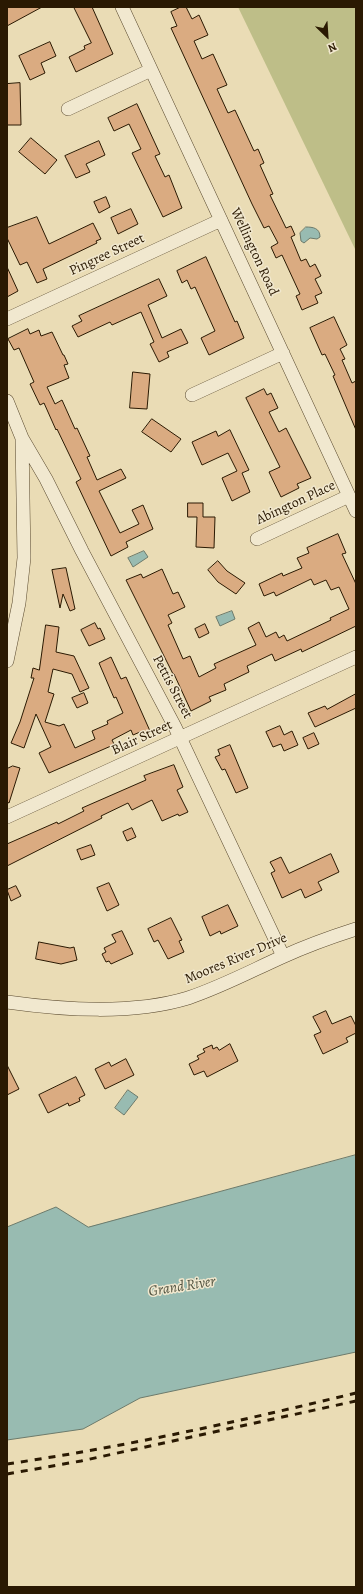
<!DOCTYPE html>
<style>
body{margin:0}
#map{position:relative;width:363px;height:1594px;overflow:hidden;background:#eadcb5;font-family:Alegreya,serif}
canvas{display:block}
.frame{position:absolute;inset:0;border:8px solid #2a1902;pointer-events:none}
.north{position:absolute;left:307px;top:16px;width:40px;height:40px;-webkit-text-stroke:3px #f1e8cf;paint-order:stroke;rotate:155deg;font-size:11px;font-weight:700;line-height:16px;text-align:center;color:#2a1902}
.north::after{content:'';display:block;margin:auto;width:14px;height:18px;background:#2a1902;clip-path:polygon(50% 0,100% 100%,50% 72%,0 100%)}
</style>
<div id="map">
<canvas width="363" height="1594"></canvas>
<div class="frame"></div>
<div class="north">N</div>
</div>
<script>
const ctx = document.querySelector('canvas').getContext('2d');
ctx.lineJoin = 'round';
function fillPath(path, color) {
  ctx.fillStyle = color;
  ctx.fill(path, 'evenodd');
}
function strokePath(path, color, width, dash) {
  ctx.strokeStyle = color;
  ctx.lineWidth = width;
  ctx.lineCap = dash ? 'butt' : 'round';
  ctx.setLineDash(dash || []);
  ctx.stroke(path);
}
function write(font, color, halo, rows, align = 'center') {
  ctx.font = font + ' Alegreya,serif';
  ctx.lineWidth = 3;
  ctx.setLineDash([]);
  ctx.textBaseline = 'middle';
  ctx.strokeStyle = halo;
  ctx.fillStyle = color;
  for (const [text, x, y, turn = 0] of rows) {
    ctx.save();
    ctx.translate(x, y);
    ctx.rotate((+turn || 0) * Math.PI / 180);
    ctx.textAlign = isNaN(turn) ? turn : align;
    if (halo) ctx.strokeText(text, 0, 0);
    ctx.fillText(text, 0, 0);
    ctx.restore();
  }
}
const green = new Path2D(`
 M238,7H356V251Z`);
const water = new Path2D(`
 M306,227C313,227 320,228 320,237L317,239L310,238L304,243L301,241L300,233Z
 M144,551L148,557L133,567L128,558Z
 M232,611L235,619L220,626L216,617Z
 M128,1090L138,1097L124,1115L115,1108Z
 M356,1155V1352L140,1398L83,1429L7,1440V1227L56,1207L88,1227Z`);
const building = new Path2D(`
 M7,7H42L7,26Z
 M74,7H92L113,54L76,72L69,57L85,49L84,46L91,43Z
 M181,7H186L192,19L199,15L208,35L194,41L202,59L213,54L227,85L217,89L228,113L235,110L254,151L258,149L264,163L260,165L273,194L270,195L286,228L291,226L295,235L291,237L301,261L306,259L310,267L315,264L321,276L315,279L322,293L315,296L318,303L302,310L296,296L300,294L282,255L276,258L271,247L278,243L269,226L264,228L252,204L171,28L177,26L171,12Z
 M50,42L56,56L41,63L45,73L30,80L19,56Z
 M20,83L21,125H7V84Z
 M137,104L160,154L155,156L165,177L169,175L182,208L163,217L132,153L141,149L129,124L114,131L108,118Z
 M31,138L57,160L45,174L19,152Z
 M99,141L105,155L86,164L90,172L76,178L65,156Z
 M106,197L110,207L99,213L94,202Z
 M131,209L138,224L118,234L111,218Z
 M37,217L49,244L93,223L101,239L96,241L97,243L43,269L47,279L37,283L27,262L20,265L7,238V228Z
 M206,257L235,322L237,321L244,338L209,355L201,338L215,331L195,287L191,289L187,280L182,283L177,271Z
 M7,267L18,291L7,297Z
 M159,279L167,296L148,305L162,338L181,329L188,343L167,352L169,357L159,362L150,344L154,342L141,312L112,325L110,322L78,337L72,326L82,321L79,316Z
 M334,317L347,345L340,349L345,359L342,360L352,383L356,381V430L333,376L335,375L325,354L322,355L310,328Z
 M28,329L30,334L39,330L41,336L52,332L63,355H64L68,364L64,365L69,378L47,387L55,404L62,400L75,429L77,428L90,456L87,457L97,480L121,469L126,478L99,491L120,533L139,524L132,510L143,505L153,529L126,542L128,547L111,556L76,482L81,479L57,429L56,430L44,403L40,405L30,384L34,382L19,348L14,350L8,339Z
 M133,372L150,374L147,409L130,408Z
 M264,389L267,395L271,393L278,408L269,412L279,432L286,428L311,478L297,484L299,488L281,497L269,472L280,467L246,398Z
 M152,419L181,439L171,452L142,432Z
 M230,430L249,470L242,473L250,492L232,501L222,478L237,471L228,453L202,465L192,442L216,431L218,436Z
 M188,503H203V517H215L214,548L196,547L197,517H188Z
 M338,534L346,553L342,554L356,584V626L302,652L301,649L275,661L272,654L247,666L249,672L224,684L226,690L209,697L211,701L191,711L174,674H173L126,580L141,574L143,578L162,569L173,594L178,592L185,607L168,615L172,623L168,625L183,659L190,656L199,677L216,668L214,664L256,645L248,628L259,622L266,637L276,632L279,638L284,635L287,641L331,620L330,618L349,609L339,587L331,590L326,580L314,585L311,579L276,596L274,592L264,596L259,584L282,573L283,576L302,568L297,558L309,553L307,548Z
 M218,561L227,571L245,583L236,594L218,582L208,570Z
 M66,568L75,609L70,611L63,594L60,608L52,570Z
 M95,623L98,629L100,628L105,639L89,646L81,630Z
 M205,624L209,633L199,638L195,629Z
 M46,625L59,627L56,652L74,656L89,688L80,692L72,674L53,669L48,692L54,694L45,722L59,726L64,724L75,748L95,739L92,731L108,724L107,721L123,713L116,697L114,698L99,663L111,657L121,679L126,677L150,731L141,736L140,732L133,735L131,730L112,740L114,744L111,746L49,773L39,753L51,747L36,714L24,748L11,743L20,722L34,678H31L33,668L39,670Z
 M84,693L88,703L77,708L72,698Z
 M356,694V708L315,727L308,713L325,706L327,709Z
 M280,726L284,735L292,731L298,745L284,751L281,744L273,747L266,732Z
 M314,733L319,744L308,749L303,738Z
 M230,745L248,788L236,793L225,769L222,770L215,757L220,755L218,750Z
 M174,765L183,787L177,790L188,812L179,816L178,814L162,821L152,800L132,810L128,803L101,816L102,818L7,866V844L57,822L58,824L84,811L82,808L146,780L144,776Z
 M13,766L20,768L9,803L7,802V769Z
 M132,828L136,837L127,841L123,832Z
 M91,845L95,855L81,860L77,850Z
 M331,854L339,872L318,882L322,890L305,898L301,889L282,898L271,873L275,871L270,862L281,857L289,873Z
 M109,883L119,905L107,911L97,888Z
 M16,886L21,896L11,901L7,890Z
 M228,905L238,926L221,934L220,931L210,936L202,917Z
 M171,918L182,940L179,941L184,952L168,959L158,940L154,942L148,929Z
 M122,931L133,954L111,964L109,961L106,962L102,954L106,952L104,948L116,942L112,935Z
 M39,942L70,948L74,947L77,960L61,964L36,959Z
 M326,1011L332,1024L351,1016L356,1026V1033L346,1038L348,1042L323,1054L314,1035L321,1032L313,1017Z
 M230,1044L238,1061L207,1077L204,1071L194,1075L189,1064L199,1059L197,1056L205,1052L203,1049L212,1045L213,1049L217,1047L219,1050Z
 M126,1059L134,1075L105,1089L95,1069L109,1062L111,1066Z
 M7,1065L19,1089L7,1095Z
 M76,1077L85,1095L79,1098L80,1101L69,1106L68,1103L48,1113L39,1095Z`);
const minor = new Path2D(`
 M122,7L356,511
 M68,109L151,70
 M7,319L221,220
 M192,395L283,353
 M7,401L22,438L24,558L19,603L7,661
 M22,438L46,479L82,551L175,727L283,956
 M257,539L349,496
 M7,817L356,657
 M7,1002C64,1010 132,1015 188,998C221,987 251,971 282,957C306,946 331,937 356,929`);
const rail = new Path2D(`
 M7,1464C124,1447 241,1421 356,1393
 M7,1474L81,1461L356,1401`);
const streetNames = [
 ["Wellington Road",254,252,65],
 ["Pingree Street",107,255,-25],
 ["Abington Place",296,503,-25],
 ["Pettis Street",172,687,62],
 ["Blair Street",142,738,-25],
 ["Moores River Drive",236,959,-23]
];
const waterNames = [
 ["Grand River",182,1287,-9]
];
fillPath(green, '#bebe88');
fillPath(water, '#98bbb1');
strokePath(water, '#6c7a6b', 1);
fillPath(building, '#daab81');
strokePath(building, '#2a1902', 1);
strokePath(minor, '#5a4a2f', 14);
strokePath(minor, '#f1e8cf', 13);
strokePath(rail, '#2a1902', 3, [7, 7]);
write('14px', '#2a1902', '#f1e8cf', streetNames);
write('italic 15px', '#50523f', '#f1e8cf', waterNames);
</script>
